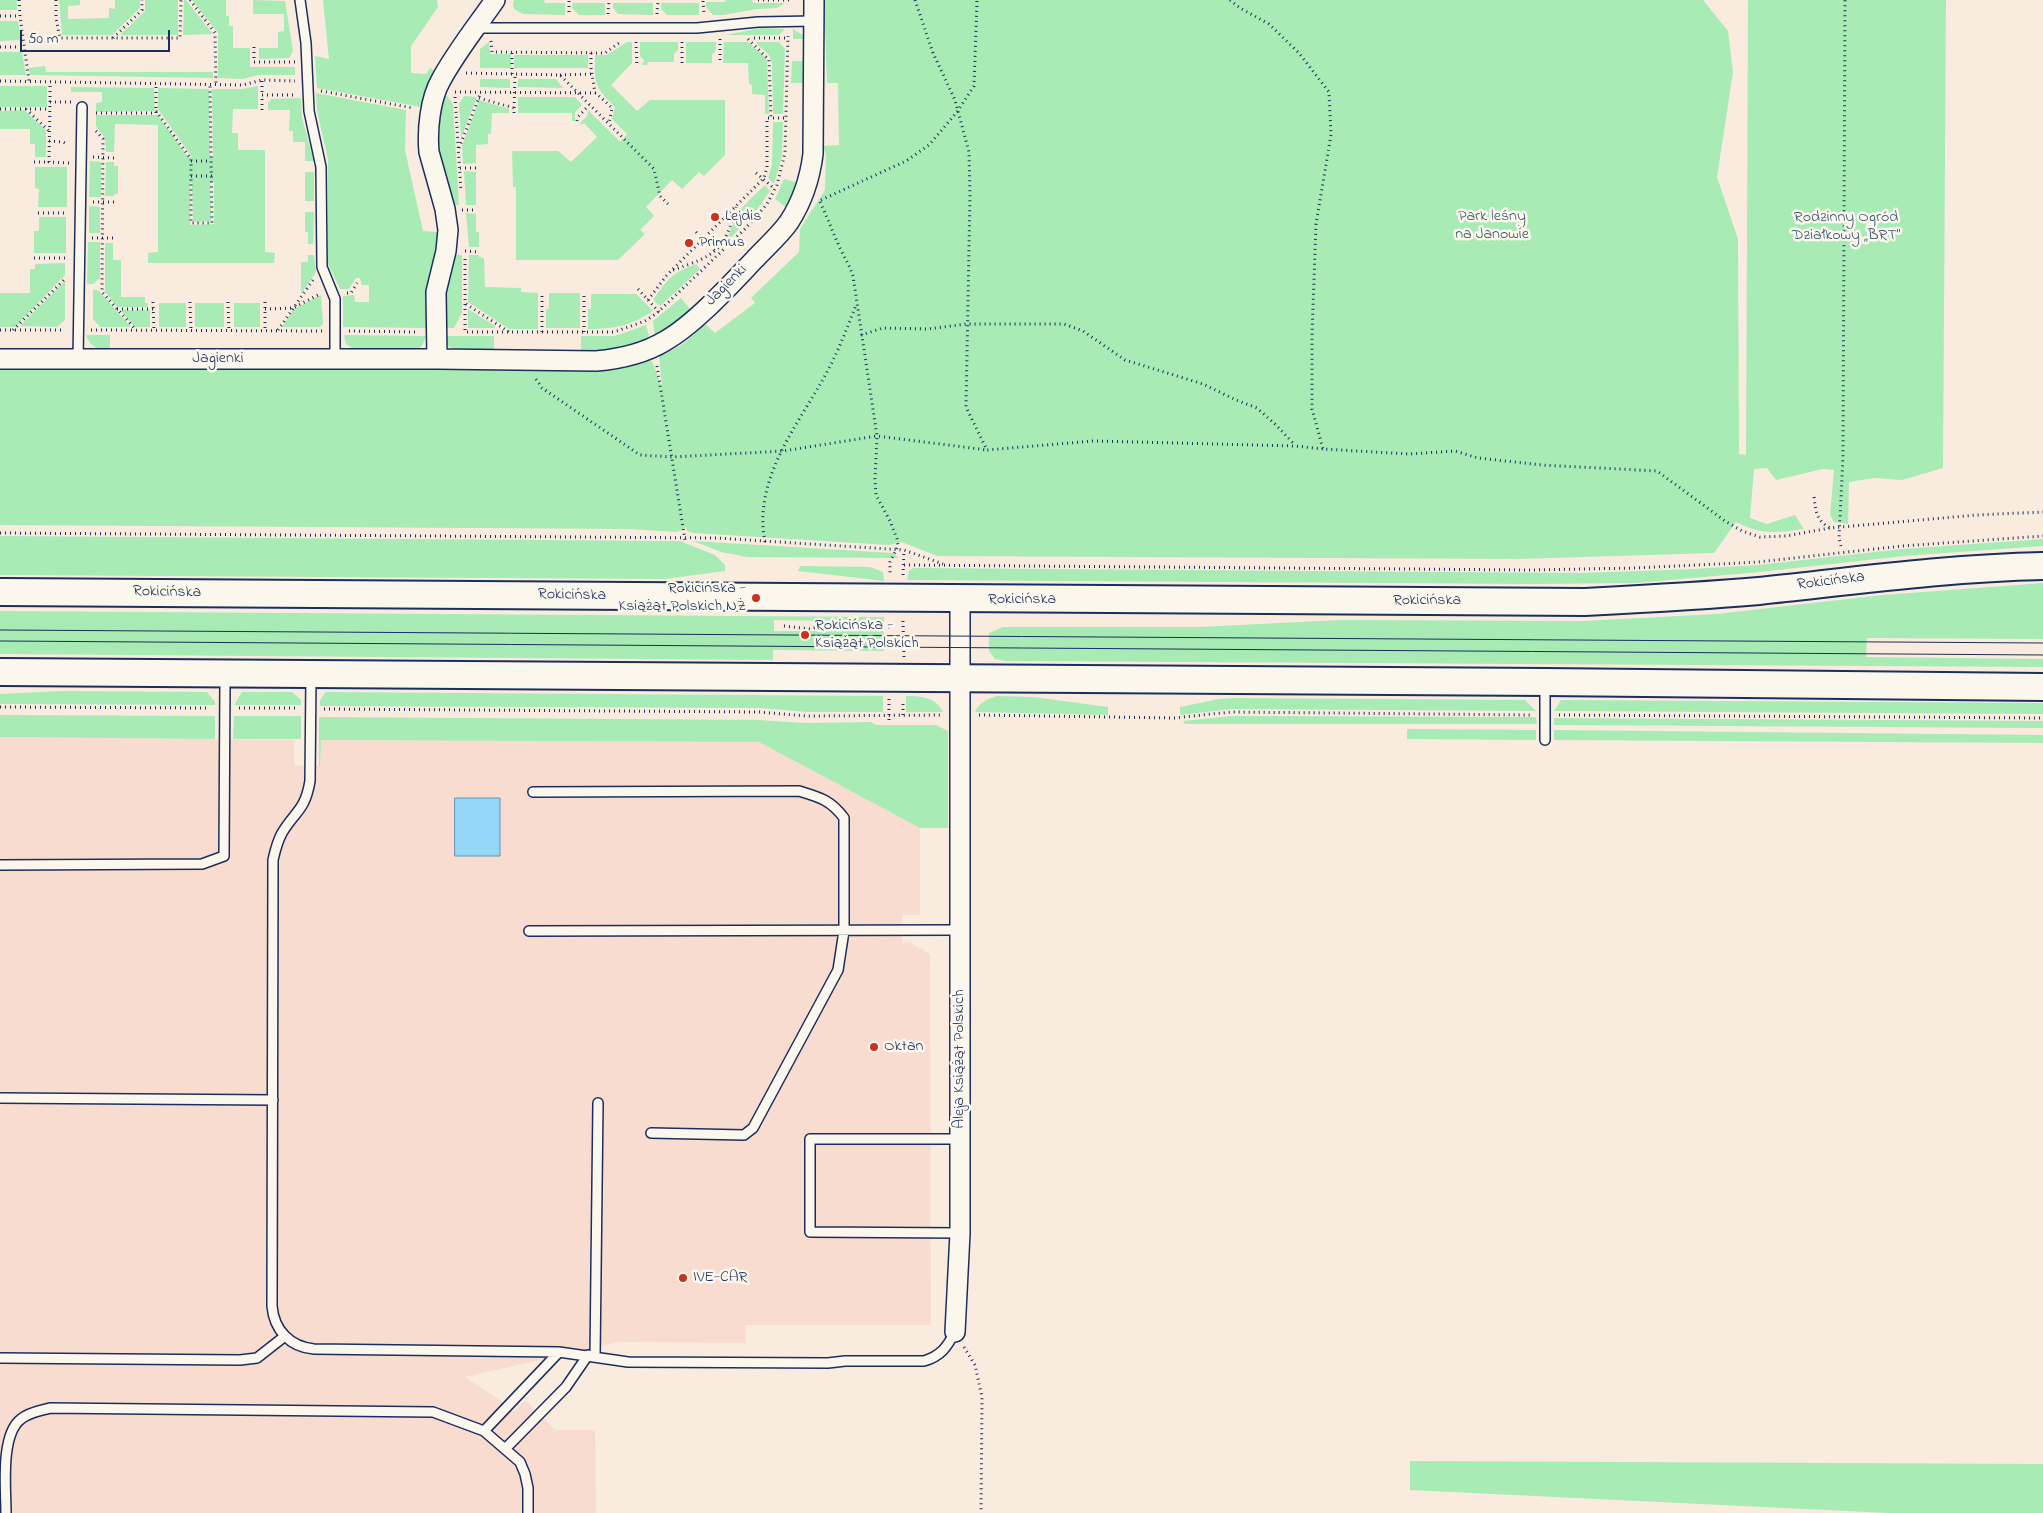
<!DOCTYPE html>
<meta charset="utf-8">
<style>
body{margin:0}
#map{position:relative;width:2043px;height:1513px;overflow:hidden;background:#faebdf;font-family:"Indie Flower",sans-serif}
canvas{display:block}
.scale{position:absolute;left:20px;top:30px;width:150px;height:22px;box-sizing:border-box;border:2px solid #1b2f5e;border-top:0;padding-left:6px;font-size:15px;line-height:18px;white-space:nowrap;color:#1b2f5e;-webkit-text-stroke:4px #fbf7ec;paint-order:stroke}
</style>
<div id="map">
<canvas width="2043" height="1513"></canvas>
<div class="scale">50 m</div>
</div>
<script>
const ctx = document.querySelector('canvas').getContext('2d');
ctx.lineJoin = 'round';
function fillPath(path, color) {
  ctx.fillStyle = color;
  ctx.fill(path, 'evenodd');
}
function strokePath(path, color, width, dash) {
  ctx.strokeStyle = color;
  ctx.lineWidth = width;
  ctx.lineCap = dash ? 'butt' : 'round';
  ctx.setLineDash(dash || []);
  ctx.stroke(path);
}
function write(font, color, halo, rows, align = 'center') {
  ctx.font = font + ' "Indie Flower",sans-serif';
  ctx.lineWidth = 5;
  ctx.setLineDash([]);
  ctx.textBaseline = 'middle';
  ctx.strokeStyle = halo;
  ctx.fillStyle = color;
  for (const [text, x, y, turn = 0] of rows) {
    ctx.save();
    ctx.translate(x, y);
    ctx.rotate((+turn || 0) * Math.PI / 180);
    ctx.textAlign = isNaN(turn) ? turn : align;
    if (halo) ctx.strokeText(text, 0, 0);
    ctx.fillText(text, 0, 0);
    ctx.restore();
  }
}
const built = new Path2D(`
 M0,737L294,740V765L310,766L320,765L321,740L759,742L920,828V915H902V943L909,942L930,954L931,1325H746L745,1343L618,1342L465,1377L501,1401L513,1412L525,1400L555,1430H595L596,1513H0Z`);
const green = new Path2D(`
 M0,0H17V10H0Z
 M59,0H80V5L68,6V19L109,18V8L115,9V0H140V8L112,35H62Z
 M145,0H178V35H120L145,11Z
 M184,0H186L213,34L183,35Z
 M192,0H226V16H229V26H233V48H250V67H295V75H258L243,79L218,78V33Z
 M253,0L285,1L293,51L289,58L259,59V48H278V32L284,31V14H253Z
 M323,0H437L438,7L411,46V73L426,74L430,68L434,70L435,73L421,107L317,88L315,56L329,59Z
 M514,0H544L545,3H565V15L523,14L514,9L513,5Z
 M726,0H752L753,3H785L777,8L757,9L723,15H713L706,7V2H725Z
 M824,0H1703L1728,31L1733,72L1717,177L1738,239L1739,454L1746,455L1748,0H1946L1943,468L1902,480L1874,478L1849,482L1848,524L1834,522L1830,515L1834,470L1823,469L1776,480L1767,468L1754,469L1750,518L1767,524L1795,515L1804,529C1776,533 1761,535 1736,522L1714,553L1518,559L937,556L902,542L889,545L693,533L687,531L686,527L677,532L630,529L0,525V368L600,370L628,366L649,359L653,363L662,389L659,355C676,352 694,336 704,323L715,333L755,303L751,298L799,252L800,229L825,190L826,155L823,146L839,145L838,83H827Z
 M573,3H605V15H579L572,8Z
 M613,3H653V15L618,14L613,8Z
 M661,3H699V15H667L661,9Z
 M0,21H18L21,40L0,41Z
 M761,28L785,29L779,35H726Z
 M793,29L806,37V83H791L792,61H803V56H805V39H793Z
 M489,42L490,54H511V68H480V49Z
 M627,42H632V63L611,85L637,111L650,100H725V155L704,176L699,172L682,189L672,180L646,207L654,216L640,230L645,234L618,260H516V187H513L512,151H558L571,162L597,137L584,123L582,125L580,123L587,116L588,110L620,142L627,134L612,119L615,107C595,87 594,84 595,55H607Z
 M640,42H678V50L674,54V62H648L647,65H642L644,60L640,56Z
 M686,42H716V50L712,55V63H686Z
 M724,42H748L764,56L767,61L769,114H765V95L752,94V85L749,84L748,63H723Z
 M757,42H779L785,49L783,114H773L772,63L769,55L757,44Z
 M0,52H22L26,75H0Z
 M514,55H588V68H514Z
 M45,66L46,72H213V78L30,75L29,68Z
 M480,79H510V88L480,87Z
 M518,79H556L563,88L518,87Z
 M0,86H47V107H0Z
 M258,86V109H233L232,133H238V150H265V252L275,253L274,263H148V253L158,252V125L115,124L114,152H106L105,138L96,126V115H158L188,157H192L158,109V88L209,89L210,156H213L212,89H242ZM210,182H214V224L190,225V183H192L193,222L211,221Z
 M71,87L154,88L155,111L96,112V103L102,102V92H71Z
 M316,93L406,110L405,150L423,231L438,232V234L436,251L426,291V328L343,327V296L354,295L355,302H369V285H362L360,278H356L349,289H340L328,264V160L317,110Z
 M445,96H447L453,104L459,205H452C441,163 431,140 445,96Z
 M464,96L477,97L461,138L459,104Z
 M518,97H575L582,105L575,112V121H572V113H518Z
 M301,98L302,118L314,161H305V142H293V131H289L290,110H268V103L271,99Z
 M479,100L509,109V113H492L491,134H488V144L476,145V163L463,164L462,146Z
 M24,110L46,130V157H35V144H30V129H0V111Z
 M773,122H783L782,156L774,184L768,178L772,165Z
 M90,161L101,162V197H89Z
 M106,162H114V166H118V194H114V196H105Z
 M35,167H67V207H38L39,189L35,188Z
 M464,171L476,172V205H466Z
 M305,172H314V201H305Z
 M784,179L799,183L787,208L775,199Z
 M765,185L770,191L756,211L724,245C729,236 731,227 735,219C742,205 754,196 765,185Z
 M89,206L100,207V233H89Z
 M305,212H314L313,244H308V232H305Z
 M466,213L476,214V232H479V247H469Z
 M39,217H66V253H34V231H39Z
 M88,242H100V278L93,284H87Z
 M105,243H113V260H121V297H145V303H148V307H117L105,292Z
 M308,255H314L316,272L301,294V262H308Z
 M454,255H462V313L454,328H444L445,294Z
 M469,255H479V257L484,258L485,287L521,288V292L538,293V329H509L468,302Z
 M65,263V275L15,327H0V293H30V269H35V264Z
 M696,264L700,269L660,306L653,300C669,278 670,274 696,264Z
 M65,281V320L57,327L20,326Z
 M93,290H98L131,327H100L93,319Z
 M549,293H580V328H546V309H549Z
 M591,294H636L653,311C630,326 615,329 588,329V309H591Z
 M321,295L323,324L320,327H282L294,309Z
 M681,298L691,310L668,329L655,336L653,321Z
 M159,303H186V327H159Z
 M195,303H224V327H195Z
 M234,303H260V327H234Z
 M468,309L495,326V328H468Z
 M120,310H150V327H135Z
 M646,325L649,336L647,340L609,351L581,352V336H615Z
 M86,335H110V350C98,350 90,347 86,335Z
 M344,335L426,336L422,346L412,351H357L346,344Z
 M444,336H494V351H459L448,346Z
 M0,536L680,541L715,555L725,565V571L665,579L0,575Z
 M2043,539V546L1904,556L1760,572L1636,583L1531,584L907,580L909,570L914,568L1581,573L1694,569L1758,565L1902,549Z
 M693,541L893,553L899,558L747,557L721,552Z
 M800,566L870,567L883,572L884,581L798,571Z
 M2043,583V639L1867,638L1866,657L2043,659V667L1005,661L995,659L989,651V633L1003,627H1199L1340,620L1584,621L1716,614L1883,595Z
 M0,611L884,617V622L774,620V631H884V651L773,650V660L0,654Z
 M62,691L207,692L215,702V705L0,704V694Z
 M242,692H292L301,700V705H234Z
 M326,692L883,696V712H808L759,708L320,706V700Z
 M906,696C921,696 936,697 943,712H906Z
 M997,696L1034,697L1108,707V715L975,712C980,702 987,699 997,696Z
 M1233,698L1525,700L1536,711L1231,709L1180,715V707L1219,699Z
 M1561,700L2043,703V714L1554,711Z
 M0,715L215,716V739L0,737Z
 M234,716H301V739H233Z
 M1232,716L1536,717L1537,724H1185L1183,721Z
 M319,717L758,720L806,723L871,722L876,725H936L948,731V828H920L759,742L321,740L320,766H319Z
 M1554,718L2043,721V728L1554,725Z
 M1407,729L1536,730V740L1407,739Z
 M1554,730L2043,735V743L1554,740Z
 M1410,1461L2043,1464V1513H1888L1410,1490Z`);
const water = new Path2D(`
 M455,798H500V856H455Z`);
const path = new Path2D(`
 M19,0L20,16L29,81
 M56,0V18L60,38H180L181,0
 M190,0L215,33L216,84
 M758,0H789
 M915,0L933,53L955,100L969,152L970,195L966,407L987,450L1093,441L1295,446L1323,449
 M1230,0L1240,8L1269,24L1299,53L1329,92L1331,135L1316,224L1312,336V409L1323,449L1409,454L1455,451L1478,458L1542,465L1657,471L1725,521L1742,531L1760,537L1786,536L1830,528
 M569,1V14
 M703,1L704,14
 M608,14L609,1
 M657,14L658,1
 M0,16H20
 M113,38L142,10V0
 M754,38H788
 M720,39V64
 M748,39L769,60L771,118
 M491,41L492,52L605,53L619,43
 M636,42L637,67
 M0,47H24
 M254,47V62H295
 M591,53V68L595,93
 M682,63V42
 M466,73L560,75L654,169L660,196L668,204
 M512,74V52
 M560,75L592,74
 M0,81L243,85L262,80L295,81
 M262,81V95
 M321,91L413,108
 M455,92L596,93L612,108L609,124
 M455,97L461,191
 M479,98L514,108
 M50,102V82
 M0,109H50
 M26,109L49,131
 M262,110V95H295
 M156,111L191,159V223H212L210,84
 M96,113H156V83
 M514,113L515,74
 M577,121L578,117L589,105
 M96,131L103,139L102,292L136,330
 M49,141L63,142L67,144
 M459,148L481,92
 M93,157L115,158
 M191,161H211
 M34,162H49
 M69,163L49,162L50,102H71
 M460,168H477
 M756,173L775,189
 M191,176H212
 M821,200L906,161L929,145L957,112L974,86L977,0
 M93,202H115
 M820,202C828,218 833,234 841,250C845,259 850,266 853,276L877,436L875,479L876,495L890,521L897,539L898,546L890,562V576
 M462,210H477
 M38,213H67
 M696,232L717,253
 M92,238H114
 M465,251L479,252
 M34,258H66
 M465,259V332H614L645,321L657,313L746,228L767,204L777,185L785,153L788,36
 M673,270C716,255 724,252 736,207
 M638,289L659,312
 M347,293H351L357,283
 M648,300L666,276L764,178L767,167V118H787
 M153,302L154,331
 M190,302L191,331
 M228,302L229,331
 M265,302V331
 M466,304L509,332
 M117,309H154
 M265,309L293,308L320,294
 M0,330H65
 M13,330L65,279
 M91,330L322,331
 M278,330L313,280
 M349,331L417,332
 M542,332V292
 M584,332V292
 M861,335L883,328L928,329L967,324H1064L1083,331L1125,360L1203,384L1236,400L1257,408L1276,425L1295,445
 M657,366L685,540
 M536,379L542,388L640,455L672,457L783,451L877,436L987,450
 M1814,497C1816,512 1816,520 1830,528L1976,515L2043,512
 M0,533L717,538L904,550L943,564
 M765,542C753,482 794,430 822,381C836,357 846,331 856,305
 M1841,546L1839,538L1843,457L1845,0
 M904,565L1530,570L1636,568L1758,562L1902,546L2043,536
 M903,575L904,550
 M903,621L904,657
 M784,626L811,629L820,626L890,627
 M889,699V722
 M0,707L210,708
 M239,708H298
 M324,709L759,712L807,716L943,715
 M903,715V701
 M979,715L1174,718L1231,712L1532,715
 M1559,715L2043,718
 M964,1347L975,1365L982,1397L981,1513`);
const service = new Path2D(`
 M300,0L306,43L309,111L321,167L322,267L335,299V359
 M476,28H697L758,22L814,21
 M78,359L82,107
 M311,677L310,781C305,811 295,811 282,833C277,842 275,851 273,860L272,1306C274,1330 290,1347 314,1349L559,1352L628,1362L828,1363L845,1361H924C941,1356 947,1347 955,1332
 M1545,740V684
 M533,792L799,791C819,797 831,800 844,818V931L838,970L753,1128L744,1135L651,1133
 M0,865L202,864L224,856L225,677
 M529,931L959,930
 M0,1098L273,1100
 M960,1139H810V1232L960,1233
 M595,1357L598,1103
 M0,1358L240,1360L257,1358L285,1336
 M484,1431L559,1352
 M505,1449L566,1387L588,1355
 M6,1513C6,1489 0,1435 21,1419C30,1412 40,1411 50,1408L433,1412L484,1431L520,1462L525,1474L528,1488V1513`);
const minor = new Path2D(`
 M0,359H437L596,361C620,359 645,353 665,341C695,324 731,284 755,259C766,247 780,235 789,222C802,202 810,178 813,154L814,0
 M437,359L436,292L446,251L448,230L445,209L429,152C427,130 430,99 441,80C456,52 477,26 495,0
 M955,1332L960,1233V599`);
const secondary = new Path2D(`
 M0,592L1585,602C1643,599 1701,596 1759,591C1854,581 1948,568 2043,566
 M0,672L1545,682L2043,687`);
const tram = new Path2D(`
 M0,630L2043,643
 M0,641L2043,655`);
const markers = [
 [715,217,5,"#c8321e"],
 [689,243,5,"#c8321e"],
 [756,598,5,"#c8321e"],
 [805,635,5,"#c8321e"],
 [874,1047,5,"#c8321e"],
 [683,1278,5,"#c8321e"]
];
const poiNames = [
 ["Lejdis",725,217],
 ["Primus",699,243],
 ["Rokicińska -",746,589,"right"],
 ["Książąt Polskich NŻ",746,607,"right"],
 ["Rokicińska -",815,626],
 ["Książąt Polskich",815,644],
 ["Oktan",884,1047],
 ["IVE-CAR",693,1278]
];
const parkNames = [
 ["Park leśny",1492,217],
 ["na Janowie",1492,235],
 ["Rodzinny Ogród",1846,218],
 ["Działkowy „BRT”",1846,236]
];
const streetNames = [
 ["Jagienki",727,286,-45],
 ["Jagienki",218,359],
 ["Rokicińska",1831,582,-7],
 ["Rokicińska",167,593,1],
 ["Rokicińska",572,596,1],
 ["Rokicińska",1022,600],
 ["Rokicińska",1427,601],
 ["Aleja Książąt Polskich",960,1059,-90]
];
fillPath(built, '#f8dcd0');
fillPath(green, '#a8ebb5');
fillPath(water, '#96d6f7');
strokePath(water, '#6593ba', 1);
strokePath(service, '#1b2f5e', 12);
strokePath(minor, '#1b2f5e', 22);
strokePath(secondary, '#1b2f5e', 30);
strokePath(path, '#1b2f5e', 3, [1, 4]);
strokePath(service, '#fbf7ec', 9);
strokePath(minor, '#fbf7ec', 19);
strokePath(secondary, '#fbf7ec', 26);
strokePath(tram, '#1b2f5e', 1);
for (const [x, y, r, color] of markers) {
  const dot = new Path2D();
  dot.arc(x, y, r, 0, 2 * Math.PI);
  ctx.fillStyle = color;
  ctx.fill(dot);
  strokePath(dot, '#fbf7ec', 2);
}
write('16px', '#1b2f5e', '#fbf7ec', poiNames, 'left');
write('16px', '#37556f', '#fbf7ec', parkNames);
write('16px', '#1b2f5e', '#fbf7ec', streetNames);
</script>
